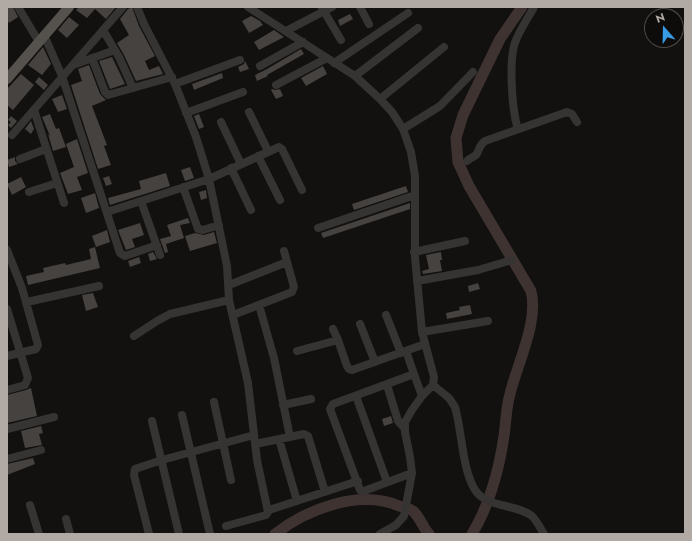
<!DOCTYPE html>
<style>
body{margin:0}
#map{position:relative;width:692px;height:541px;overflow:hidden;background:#121110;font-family:Jost,sans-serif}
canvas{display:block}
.frame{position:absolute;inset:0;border:8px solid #b1a9a3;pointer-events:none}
.north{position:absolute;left:644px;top:8px;width:40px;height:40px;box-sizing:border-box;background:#0d0c0b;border:1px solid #4f4b48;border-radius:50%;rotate:340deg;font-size:11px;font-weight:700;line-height:16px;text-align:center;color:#b1a9a3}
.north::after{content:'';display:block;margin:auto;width:14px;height:18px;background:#389ae2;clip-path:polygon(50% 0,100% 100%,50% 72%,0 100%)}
</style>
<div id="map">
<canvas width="692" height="541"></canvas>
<div class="frame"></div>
<div class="north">N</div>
</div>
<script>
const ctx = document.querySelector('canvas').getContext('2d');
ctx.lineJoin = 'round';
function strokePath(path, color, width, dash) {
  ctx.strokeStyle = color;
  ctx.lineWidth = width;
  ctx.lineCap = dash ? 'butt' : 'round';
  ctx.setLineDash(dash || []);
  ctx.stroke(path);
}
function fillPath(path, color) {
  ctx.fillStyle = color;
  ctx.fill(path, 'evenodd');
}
const river = new Path2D(`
 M275,534C307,509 359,489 399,506C403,507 410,509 413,511C420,517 423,528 429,534
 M472,534C490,504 499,470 504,436C506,422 506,408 510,394C517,364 539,322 531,291L469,186L458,162L456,138L463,115L500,39L522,7`);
const building = new Path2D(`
 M7,7H13L18,17L9,23L7,19Z
 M79,7H116L106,19L95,9L87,18L76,10Z
 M132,7L139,26L155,56L145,61L149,70L159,66L163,74L136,81L124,55L117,43L129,35L120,19L128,9Z
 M350,14L353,19L340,26L338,20Z
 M251,16L260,21L263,25L249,33L242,21Z
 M69,17L79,25L67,38L58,30Z
 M274,30L284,37L259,50L254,42Z
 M43,47L51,64L42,75L28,65Z
 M301,49L304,54L267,75L268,76L257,81L255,75L267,69Z
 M112,57L125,84L110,89L99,61Z
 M245,61L249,69L240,72L238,67L244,64Z
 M89,65L100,94L106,100L92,106L107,145L104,146L111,165L98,169L71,85L82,81L78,69Z
 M323,66L327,74L306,86L301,78Z
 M222,73L223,78L194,90L192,84Z
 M21,74L34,85L13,110L7,105V89Z
 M39,77L48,85L44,90L35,82Z
 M272,89L275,90L280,89L283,96L276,99L271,90Z
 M62,95L67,109L58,112L52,99Z
 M50,114L56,129L59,128L66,147L53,151L48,134L50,136L42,117Z
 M199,114L204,127L199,129L194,116Z
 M11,116L17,121L11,128L8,125L11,122L8,120Z
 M31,121L34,129L31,134L25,129Z
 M77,139L88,173L77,177L82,190L68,194L60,173L74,167L66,144Z
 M15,157V161L18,164L9,167L7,160Z
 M190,167L194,178L185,181L181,170Z
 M166,173L170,186L110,205L108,198L141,189L139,181Z
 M109,176L112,184L106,186L103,178Z
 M21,177L26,187L12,195L7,184Z
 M406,186L408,192L354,210L352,204Z
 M206,190L207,198L201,200L199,192Z
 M95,193L99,208L86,213L81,198Z
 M410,203V209L323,238L321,233Z
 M188,218L190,223L180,225L184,238L166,244L168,252L165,253L160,239L171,236L167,225Z
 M140,223L144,235L132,239L135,247L126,250L118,230Z
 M107,230L110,242L96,247L92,236Z
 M214,232L217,243L190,251L185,236L195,233L204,235Z
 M95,247L100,268L28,285L26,276L44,272L43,268L65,263L66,265L91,259L89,249Z
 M153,252L157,259L150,261L148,254Z
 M441,252L442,260H440L442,271L423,274L422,271L429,269L426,255Z
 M139,257L141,263L130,267L128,261Z
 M478,283L480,289L469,292L468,286Z
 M93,293L98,307L86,311L82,295Z
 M470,305L472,314L447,319L446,313L460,310L459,307Z
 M31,388L37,416L7,423V395L26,390Z
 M391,416L393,423L384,426L382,419Z
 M41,426L43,433L39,434L42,445L25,448L21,431Z
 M33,458L35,464L7,475V464Z`);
const minor = new Path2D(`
 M18,7L39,42
 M137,7L144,24L175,84L196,137L209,179L227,266L229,300L248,383L257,460L268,512L266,515L226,526
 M248,7L355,76L380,99L392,112L403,129L411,152L415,176V257L422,332L434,377L433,385L422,396L412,410L405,422V432L410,457L412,473L404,516L396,525L380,534
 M360,7L369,24
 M322,8L341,40
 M103,30L119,57L133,88
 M286,31L332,7
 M44,35L62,76L120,253L125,256L157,245
 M92,58L105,92L108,95L172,77
 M334,63L408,13
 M73,65L115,50
 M260,66L303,42
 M355,76L418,28
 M175,84L240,60
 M276,85L327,58
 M380,99L444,47
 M34,110L64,203
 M249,112L268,151
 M186,113L243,92
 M221,122L241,164
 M403,129L440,106L473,72
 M518,129C512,111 508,58 516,40C521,28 528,18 534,7
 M12,135L123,7
 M258,156L280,200
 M20,159L46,149
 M467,161C469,159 473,157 476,155C480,150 478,146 485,141L567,112L572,114L577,122
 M231,168L251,210
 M183,187L198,229L203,230L219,225
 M29,192L57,183
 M141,201L160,255
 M107,212L209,179L279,147L282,149L302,190
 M318,228L415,195
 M7,250L22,288L38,345L36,349L7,356
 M414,252L465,241
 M417,281L478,270L512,260
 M229,285L287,262
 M27,302L99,286
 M259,305L274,358L290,437
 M7,309L28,378L25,385L7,390
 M233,315L292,292L294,287L284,251
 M386,315L401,353
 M360,324L375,362
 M422,332L488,321
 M134,336L157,321L170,314L229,300
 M338,340L347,366L349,369L352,370L425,344
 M297,351L338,340L333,329
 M406,351L414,374
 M387,385L398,421L404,428
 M433,385L449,398L455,407C462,431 462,469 475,490C488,509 515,503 532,516C537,521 540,528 544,534
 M356,396L387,482
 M214,402L231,480
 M283,405L311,399
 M182,415L210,534
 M152,421L179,534
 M7,429L54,417
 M279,439L297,501
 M255,444L304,434L308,436L325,492
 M7,459L41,450
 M412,473L364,491L360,490L330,409L333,404L414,374L422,396
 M30,505L39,534
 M269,510L358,481
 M66,519L70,534
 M149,534L134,475L135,469L162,460L254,435`);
const major = new Path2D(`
 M7,79L69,7`);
strokePath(river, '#3f3331', 11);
fillPath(building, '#45423f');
strokePath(minor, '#363432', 8);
strokePath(major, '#55524e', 10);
</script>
